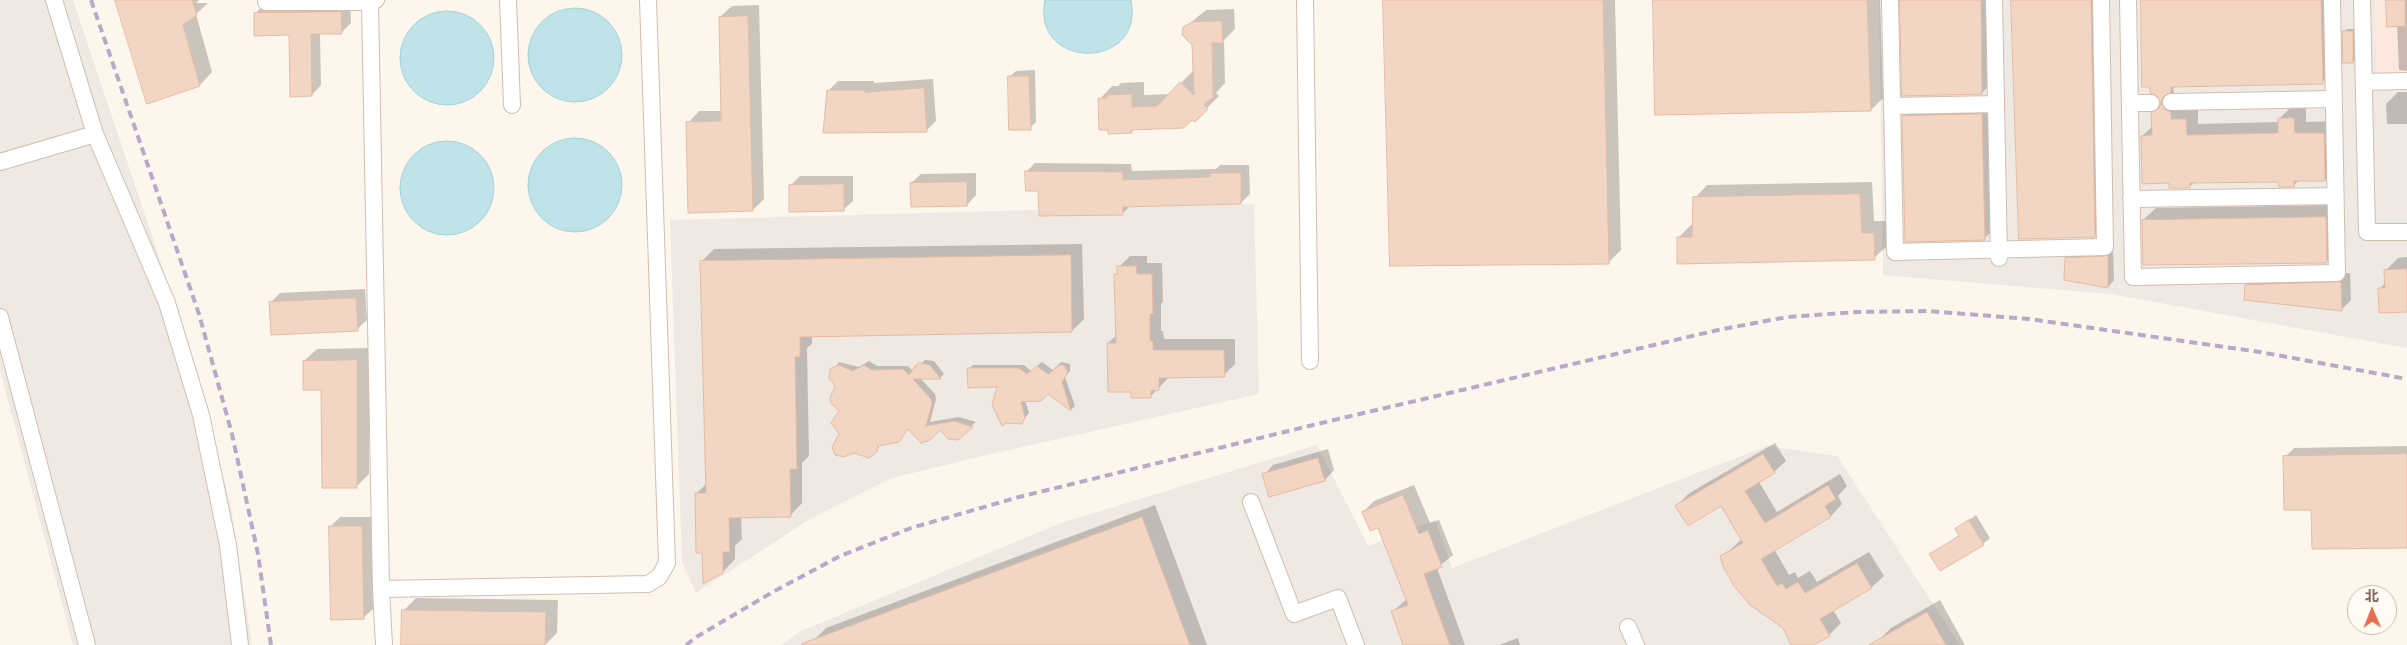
<!DOCTYPE html>
<meta charset="utf-8">
<style>
body{margin:0}
#map{position:relative;width:2407px;height:645px;overflow:hidden;background:#fdf6ec;font-family:"Noto Sans","Noto Sans SC",sans-serif}
canvas{display:block}
.north{position:absolute;left:2347px;top:585px;width:50px;height:50px;box-sizing:border-box;background:#fffaf3;border:1px solid #cabbb1;border-radius:50%;rotate:359deg;font-size:14px;font-weight:700;line-height:20px;text-align:center;color:#7a5c4d}
.north::after{content:'';display:block;margin:auto;width:18px;height:22px;background:#e76f51;clip-path:polygon(50% 0,100% 100%,50% 72%,0 100%)}
</style>
<div id="map">
<canvas width="2407" height="645"></canvas>
<div class="north">北</div>
</div>
<script>
const ctx = document.querySelector('canvas').getContext('2d');
ctx.lineJoin = 'round';
function fillPath(path, color) {
  ctx.fillStyle = color;
  ctx.fill(path, 'evenodd');
}
function strokePath(path, color, width, dash) {
  ctx.strokeStyle = color;
  ctx.lineWidth = width;
  ctx.lineCap = dash ? 'butt' : 'round';
  ctx.setLineDash(dash || []);
  ctx.stroke(path);
}
const commercial = new Path2D(`
 M2375,0H2407V92L2377,93Z`);
const industrial = new Path2D(`
 M0,0H73L196,367L231,508L252,645H73L0,370Z
 M1879,0H2375L2377,92H2407V348L2111,294L1883,275Z
 M1254,204L1259,394L991,454L892,478L810,519L696,593L682,562L670,220Z
 M1317,445L1368,546L1435,520L1452,568L1767,446L1837,456L1960,645H780L801,631L1061,523Z`);
const water = new Path2D(`
 M1045,0H1131C1145,72 1030,70 1045,0Z
 M528 55a47 47 0 1 1 94 0a47 47 0 1 1-94 0Z
 M400 58a47 47 0 1 1 94 0a47 47 0 1 1-94 0Z
 M528 185a47 47 0 1 1 94 0a47 47 0 1 1-94 0Z
 M400 188a47 47 0 1 1 94 0a47 47 0 1 1-94 0Z`);
const shadow = new Path2D(`
 M116,0H199L196,3H208L196,14L212,72L200,85Z
 M1384,0H1615L1621,250L1608,263Z
 M1655,0H1880L1883,98L1871,110Z
 M1901,0H1992L1993,81L1982,93Z
 M2012,0H2103L2107,224L2094,236Z
 M2142,0H2333L2334,71L2322,83L2176,86L2173,89L2175,96L2198,108V124L2279,122V119L2292,106H2306V122L2336,121L2337,168L2325,180H2299L2294,185L2279,180L2195,182L2189,187L2170,182L2142,136L2153,126L2152,114L2162,102L2157,94Z
 M2388,0H2407V71L2399,70L2397,25Z
 M350,3L351,23L341,33H320L321,85L312,95L290,34L255,14L264,4Z
 M759,5L764,199L753,210L688,123L699,111H722L720,17L732,6Z
 M1234,9L1235,29L1224,40L1225,83L1216,93L1219,96L1207,108L1192,118L1135,128L1131,132L1100,99L1112,86H1118L1121,83L1144,82V95L1170,94L1194,70V44L1184,28L1206,10Z
 M2347,29H2355L2356,59L2353,62L2344,32Z
 M1035,70L1036,122L1030,128L1009,77L1016,71Z
 M933,79L936,121L927,130L828,91L838,81H874V83Z
 M2398,92H2407V124H2387L2386,104Z
 M1994,102L1997,226L1984,239L1904,116L1916,104Z
 M1035,163L1131,164L1132,171L1216,169L1220,165H1249L1250,194L1241,203L1130,206L1122,214L1039,189L1026,172Z
 M976,173V195L967,205L911,183L921,174Z
 M800,176H853V201L843,210L790,186Z
 M1872,182L1874,221H1886L1887,246L1874,258L1678,238L1691,225H1694L1695,198L1707,185Z
 M2338,205L2339,249L2326,262L2143,220L2156,208Z
 M1082,244L1084,319L1072,331L812,336V344L807,348L809,456L802,463V503L790,516H741L742,539L735,546V559L723,572L703,552L696,494L707,483L702,261L714,249Z
 M2113,251L2114,280L2108,287L2066,258L2073,252Z
 M1130,256H1147V263H1162L1163,302L1161,304V331H1163L1164,339H1235V364L1224,375L1170,376L1151,396L1132,390L1108,343L1117,335L1115,275L1119,271V267Z
 M2407,257V311L2380,289L2386,282V270L2398,258Z
 M2350,273L2351,300L2341,310L2246,285L2256,276Z
 M365,289L367,320L357,329L271,302L280,293Z
 M369,348V474L357,486L323,389L304,361L317,349Z
 M925,360L934,361L944,374L940,378H920L935,394L936,399L930,422L959,417L976,422L957,438L940,429L909,428L899,441L881,444L876,451L840,411L836,386L830,374L839,362L859,367L869,361L877,366H908L913,371Z
 M1042,362L1053,370L1061,362L1070,364V371L1065,377L1075,406L1071,410L1048,393L1025,400L1029,413L1021,423L998,386L969,369L973,365H1024L1031,371Z
 M1775,443L1786,461L1774,472L1759,482L1777,512L1840,474L1847,486L1838,496L1842,504L1831,516L1774,549L1789,575L1795,572L1798,578L1810,571L1817,582L1869,552L1884,576L1872,587L1833,610L1841,623L1829,635L1812,645H1792L1784,627L1722,557L1742,539L1721,504L1677,506L1688,494Z
 M2407,446V546L2313,509L2285,457L2294,448Z
 M1328,449L1334,470L1325,480L1264,475L1273,465Z
 M1414,485L1430,523L1439,520L1453,555L1437,568L1465,645H1405L1393,611L1407,599L1379,526L1363,512L1374,501Z
 M1155,505L1207,645H816L814,640L826,628Z
 M1976,515L1990,538L1983,544L1940,569L1931,554L1960,535L1956,529Z
 M340,517H371L373,609L363,618L330,527Z
 M416,598L558,600L557,633L545,645H403V611Z
 M1940,600L1965,645H1882L1879,640L1891,628Z
 M1518,638L1520,645H1499Z`);
const building = new Path2D(`
 M115,0H192L197,15L183,25L200,86L147,104Z
 M1383,0H1603L1609,264L1390,266Z
 M1653,0H1867L1871,111L1655,115Z
 M1900,0H1981L1982,94L1902,96Z
 M2011,0H2091L2095,237L2019,239Z
 M2141,0H2321L2323,84L2171,87V92L2163,97L2161,103L2166,110L2171,112V119H2186L2187,135L2278,133V118H2294L2295,133H2324L2325,181H2294V187H2279L2278,182L2190,183V188H2169V183L2142,184L2141,136L2152,135L2151,113L2159,108L2161,103L2156,95L2150,93V87H2142Z
 M2386,0H2405V26L2387,27Z
 M341,12L342,34H311L312,96L290,97L289,35L254,36V13Z
 M748,16L753,211L688,213L686,122L721,121L719,17Z
 M1222,21L1223,43H1212L1213,97L1204,105L1208,109L1195,122L1192,120L1183,128L1131,130L1132,133L1108,134V130H1099L1098,98H1107V95L1132,94V107L1157,106L1180,82L1194,95L1192,45L1182,35L1183,27L1192,22Z
 M2343,31H2353V63H2343Z
 M1008,76H1029L1031,130H1009Z
 M924,88L927,132L823,133L827,90H865V92Z
 M1982,114L1985,240L1905,242L1902,116Z
 M1025,171L1123,172V180L1210,177V173H1241V204L1123,207V215L1039,216L1038,191H1026Z
 M967,182V206L911,207L910,183Z
 M844,184V211L789,212V185Z
 M1860,194L1862,233H1874L1875,260L1677,264V237H1692L1693,197Z
 M2326,217L2327,263L2143,265L2142,220Z
 M1071,255L1072,332L800,337V357H795L797,469H790L791,517L729,518L730,552H723V573L703,584L702,553H696L695,493H706L700,261Z
 M2108,256V288L2064,280L2065,258Z
 M1117,266H1136L1137,274H1152L1153,314H1150V341H1153V350H1224L1225,377L1159,378V390L1151,391V398H1131V392H1108L1107,343H1116L1114,274H1117Z
 M2407,269V312L2379,313L2378,288H2385L2384,270Z
 M2341,282L2342,311L2244,300L2245,285Z
 M356,298L358,331L271,335L269,302Z
 M357,360V488H322L321,390H303V361Z
 M920,363L930,365L941,379H913L931,399L932,404L926,426L954,421L973,427L958,440L948,439L940,430L929,441L922,442V444L908,429L899,442L878,446L877,452L869,458L854,453L844,457L835,455L832,447L839,434L831,423L839,411L831,403L830,398L835,386L829,378L830,369L839,365L853,371L864,365L872,370L903,369L909,375L915,366Z
 M1060,365H1064L1068,372L1062,382L1071,411L1048,394L1041,401L1021,402L1025,418L1022,424L1006,423L1002,426L992,405L997,387L968,388L967,368H1019L1027,374L1037,366L1048,374Z
 M1763,454L1775,473L1745,491L1765,523L1828,485L1836,499L1825,506L1831,517L1761,559L1777,586L1782,583L1786,589L1798,582L1805,593L1857,563L1872,588L1820,619L1830,636L1814,645H1791L1783,628L1750,605L1734,586L1723,566L1720,556L1743,543L1721,506L1688,526L1675,506Z
 M2407,454V548L2312,549L2311,510H2284L2283,456Z
 M1318,458L1325,481L1269,497L1262,474Z
 M1403,495L1419,534L1428,530L1442,567L1424,574L1450,645H1403L1391,611L1408,605L1378,528L1370,531L1362,512Z
 M1142,517L1190,645H802V644Z
 M1969,520L1984,545L1940,571L1929,554L1959,536L1955,529Z
 M329,526H362L364,619L331,620Z
 M402,610L546,612L545,645H401Z
 M1927,612L1946,645H1869Z`);
const minor = new Path2D(`
 M508,0L512,105
 M1305,0L1310,361
 M1890,0L1895,252L2105,247L2101,0
 M1994,0L1999,258
 M2128,0L2133,277L2337,273L2332,0
 M2362,0L2367,232H2407
 M266,2H370L376,0
 M370,2L381,589L384,645
 M2364,82L2407,81
 M2171,102L2334,99
 M2130,103H2151
 M1892,106L1996,104
 M95,134L167,303L201,415L228,545L240,645
 M0,162L95,134L54,0
 M2131,199L2335,196
 M0,317L87,645
 M1251,502L1294,614L1338,598L1356,645
 M381,589L648,584L659,577L667,563L648,0
 M1628,627L1636,645`);
const rail = new Path2D(`
 M91,0L199,314L232,434L258,554L271,645
 M686,645L698,636L771,593L840,556L911,528L1019,497L1317,424L1718,330L1787,317L1857,312L1928,311L2029,319L2260,352L2407,379`);
fillPath(commercial, '#fde8e0');
fillPath(industrial, '#efe9e4');
fillPath(water, '#bfe3e8');
strokePath(water, '#a5d3da', 1);
fillPath(shadow, '#0003');
fillPath(building, '#f3d5c3');
strokePath(building, '#e6bba3', 1);
strokePath(minor, '#d1beb0', 18);
strokePath(minor, '#fff', 16);
strokePath(rail, '#b9a8c9', 4, [8, 5]);
</script>
